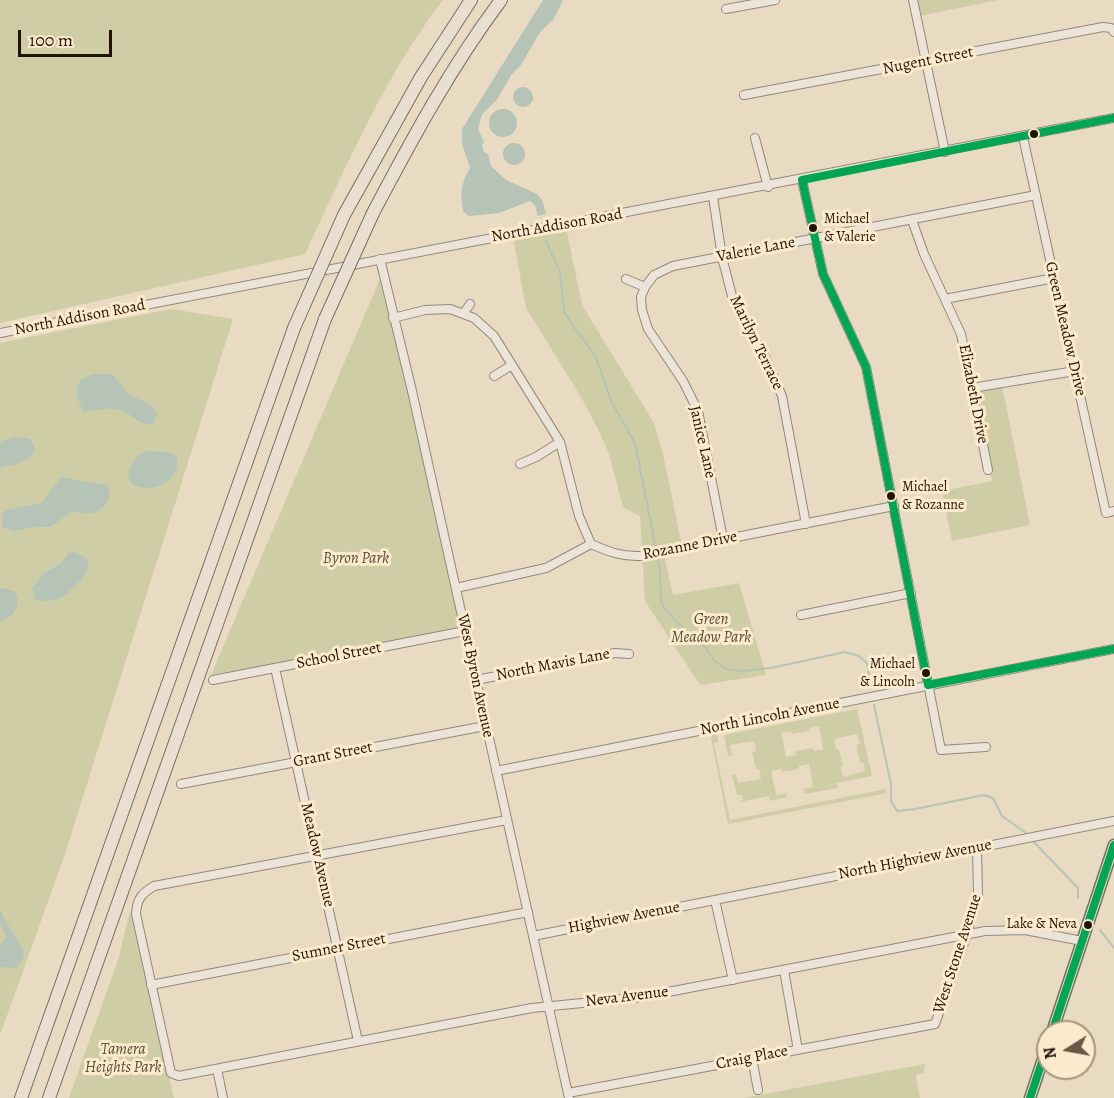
<!DOCTYPE html>
<style>
body{margin:0}
#map{position:relative;width:1114px;height:1098px;overflow:hidden;background:#e9dac2;font-family:Alegreya,serif}
canvas{display:block}
.north{position:absolute;left:1036px;top:1020px;width:60px;height:60px;box-sizing:border-box;background:#fceacc;border:2px solid #a6947c;border-radius:50%;rotate:259deg;font-size:16px;font-weight:700;line-height:24px;text-align:center;color:#241205}
.north::after{content:'';display:block;margin:auto;width:21px;height:27px;background:#695847;clip-path:polygon(50% 0,100% 100%,50% 72%,0 100%)}
.scale{position:absolute;left:18px;top:30px;width:94px;height:27px;box-sizing:border-box;border:3px solid #241205;border-top:0;padding-left:8px;font-size:18px;line-height:21px;white-space:nowrap;color:#241205;-webkit-text-stroke:4px #fceacc;paint-order:stroke}
</style>
<div id="map">
<canvas width="1114" height="1098"></canvas>
<div class="north">N</div>
<div class="scale">100 m</div>
</div>
<script>
const ctx = document.querySelector('canvas').getContext('2d');
ctx.lineJoin = 'round';
function fillPath(path, color) {
  ctx.fillStyle = color;
  ctx.fill(path, 'evenodd');
}
function strokePath(path, color, width, dash) {
  ctx.strokeStyle = color;
  ctx.lineWidth = width;
  ctx.lineCap = dash ? 'butt' : 'round';
  ctx.setLineDash(dash || []);
  ctx.stroke(path);
}
function write(font, color, halo, rows, align = 'center') {
  ctx.font = font + ' Alegreya,serif';
  ctx.lineWidth = 6;
  ctx.setLineDash([]);
  ctx.textBaseline = 'middle';
  ctx.strokeStyle = halo;
  ctx.fillStyle = color;
  for (const [text, x, y, turn = 0] of rows) {
    ctx.save();
    ctx.translate(x, y);
    ctx.rotate((+turn || 0) * Math.PI / 180);
    ctx.textAlign = isNaN(turn) ? turn : align;
    if (halo) ctx.strokeText(text, 0, 0);
    ctx.fillText(text, 0, 0);
    ctx.restore();
  }
}
const green = new Path2D(`
 M0,0H443C384,77 346,167 305,254L0,323Z
 M916,0H998L920,16Z
 M566,227L582,305L654,423L663,454L682,546L663,550L673,595L739,583L766,675L700,685L645,601L640,516L624,508L622,503L609,454L599,431L581,397L526,308L513,237Z
 M383,272L461,629L211,675Z
 M171,309L233,319L65,854L0,1035V343Z
 M1002,385L1030,525L952,541L942,491L992,481L974,388Z
 M857,709L872,776L837,783V788L805,794L804,789L813,787L809,764L799,766V769L782,772V769L771,771L776,795L786,793L787,797L770,801L769,796L739,802L743,800L742,795H737L732,775L736,774L738,783L761,779L759,769H756L752,752L756,751L754,741L730,745L732,755L728,756L724,735ZM819,726L823,749L814,751L813,748L795,751L796,755L786,757L781,733L791,731L792,734L809,731V728ZM857,734L860,744L856,745L860,762H863L865,771L843,777L840,767L843,766L839,749H836L834,739Z
 M716,733L719,742L714,743L730,820L886,789L887,793L728,824L711,737L712,734Z
 M130,910L174,1098H69L119,957Z
 M925,1064L924,1073L916,1075L920,1098H743Z`);
const water = new Path2D(`
 M543,0H563L553,20L540,32L521,65L512,74L496,101L482,114L478,129L484,142L482,146L484,152L488,154L491,166L506,180L537,194L542,200L546,214L538,216L535,205L530,201L499,213L469,216L463,211C460,194 461,183 470,168L462,144V129Z
 M513 97a10 10 0 1 1 20 0a10 10 0 1 1-20 0Z
 M489 123a14 14 0 1 1 28 0a14 14 0 1 1-28 0Z
 M503 154a11 11 0 1 1 22 0a11 11 0 1 1-22 0Z
 M95,374H109L114,376L129,395L150,404L157,414L154,423C142,428 133,415 123,411C109,405 97,412 84,412C74,393 71,380 95,374Z
 M16,437L30,439L35,448C30,464 14,464 0,468V444L2,441Z
 M146,451L168,452L177,457C177,462 178,466 176,471C170,486 140,495 130,481L128,472L136,458Z
 M61,477L106,485L109,489V499C95,518 92,513 71,512L50,527H34L15,531L2,527V515L6,510L41,503Z
 M76,552L88,560C91,573 71,592 60,598C53,602 43,601 35,600L32,588L43,574L61,563L69,553Z
 M3,588L15,592C23,605 13,617 0,622V589Z
 M0,911L24,952L23,959L16,968L0,967V945L7,937L0,924Z`);
const stream = new Path2D(`
 M546,241L560,272L564,311L573,326L595,355L612,403L635,443L656,549
 M657,555L660,569L661,601L664,608L678,623L705,647L714,660L726,669L743,671L771,668L845,652L859,656L867,663L871,687
 M874,705L891,784V801L897,811L915,809L984,795L993,798L1002,816L1026,833
 M1034,842L1078,888V898
 M1100,930L1114,948`);
const minor = new Path2D(`
 M913,0L945,152
 M726,9L775,0
 M744,95L1103,27L1111,28L1114,32
 M1023,137L1106,513L1114,511
 M755,138L768,187
 M802,180L823,274L866,367L941,750L986,747
 M713,197L722,257L732,296L749,330L763,353L782,396L806,524
 M912,220L924,254L961,334L988,470
 M380,259L412,391L569,1098
 M626,279L645,287
 M945,299L1054,278
 M464,313L470,304
 M393,318L425,310L450,309L474,318L494,336L560,442L579,516L591,544C607,551 622,557 640,556L894,506
 M0,333L1114,118
 M494,376L512,365
 M972,388L1075,371
 M520,464L536,457L560,442
 M723,539L698,411L683,381L648,329L642,310L641,297L645,287L654,275L673,266L1036,195
 M456,588L546,568L591,544
 M801,615L911,593
 M275,668L358,1041
 M213,680L465,631
 M476,680L615,653L629,654
 M496,771L1114,649
 M181,784L485,726
 M507,820L154,886C141,894 137,899 136,914L171,1073L179,1076L532,1008L642,997L985,931L1025,930L1082,941
 M715,900L733,980
 M533,936L1114,821
 M784,970L798,1050
 M151,985L528,912
 M752,1058L758,1090
 M217,1069L223,1098
 M568,1093L935,1024L967,934L978,895L977,848`);
const major = new Path2D(`
 M1052,1032L1114,845
 M1030,1098L1048,1044`);
const highway = new Path2D(`
 M373,213C412,139 451,67 501,0
 M344,215L421,77L471,0
 M21,1098L294,328
 M49,1098L325,319`);
const highwayBridge = new Path2D(`
 M325,319L373,213
 M294,328L344,215`);
const bus1 = new Path2D(`
 M802,180L823,274L866,367L928,685
 M802,180L1114,118
 M928,685L1114,649
 M1052,1032L1114,845
 M1030,1098L1048,1044`);
const markers = [
 [1034,134,5,"#241205"],
 [813,228,5,"#241205"],
 [891,496,5,"#241205"],
 [926,673,5,"#241205"],
 [1088,925,5,"#241205"]
];
const busNames = [
 ["Michael",824,220],
 ["& Valerie",824,238],
 ["Michael",902,488],
 ["& Rozanne",902,506],
 ["Michael",915,665,"right"],
 ["& Lincoln",915,683,"right"],
 ["Lake & Neva",1077,925,"right"]
];
const streetNames = [
 ["Nugent Street",928,61,-11],
 ["North Addison Road",557,226,-10],
 ["Valerie Lane",756,250,-11],
 ["North Addison Road",80,318,-11],
 ["Green Meadow Drive",1065,329,77],
 ["Marilyn Terrace",756,343,64],
 ["Elizabeth Drive",973,394,79],
 ["Janice Lane",702,442,77],
 ["Rozanne Drive",690,546,-11],
 ["School Street",339,656,-11],
 ["North Mavis Lane",553,665,-11],
 ["West Byron Avenue",475,676,78],
 ["North Lincoln Avenue",770,717,-11],
 ["Grant Street",333,755,-11],
 ["Meadow Avenue",317,855,77],
 ["North Highview Avenue",915,860,-11],
 ["Highview Avenue",624,918,-11],
 ["Sumner Street",339,948,-11],
 ["West Stone Avenue",958,954,-72],
 ["Neva Avenue",627,997,-7],
 ["Craig Place",752,1058,-11]
];
const parkNames = [
 ["Byron Park",356,559],
 ["Green",711,620],
 ["Meadow Park",711,638],
 ["Tamera",123,1050],
 ["Heights Park",123,1068]
];
fillPath(green, '#cfcda5');
fillPath(water, '#b5c4b6');
strokePath(stream, '#b5c4b6', 2);
strokePath(minor, '#938879', 10);
strokePath(major, '#776d60', 13);
strokePath(highway, '#776d60', 14);
strokePath(minor, '#ece4d8', 8);
strokePath(major, '#e8dfd1', 10);
strokePath(highway, '#e8dfd1', 12);
strokePath(highwayBridge, '#776d60', 14, []);
strokePath(highwayBridge, '#e8dfd1', 12);
strokePath(bus1, '#00a651', 8);
for (const [x, y, r, color] of markers) {
  const dot = new Path2D();
  dot.arc(x, y, r, 0, 2 * Math.PI);
  ctx.fillStyle = color;
  ctx.fill(dot);
  strokePath(dot, '#fceacc', 2);
}
write('14px', '#241205', '#fceacc', busNames, 'left');
write('16px', '#241205', '#fceacc', streetNames);
write('italic 16px', '#585035', '#fceacc', parkNames);
</script>
